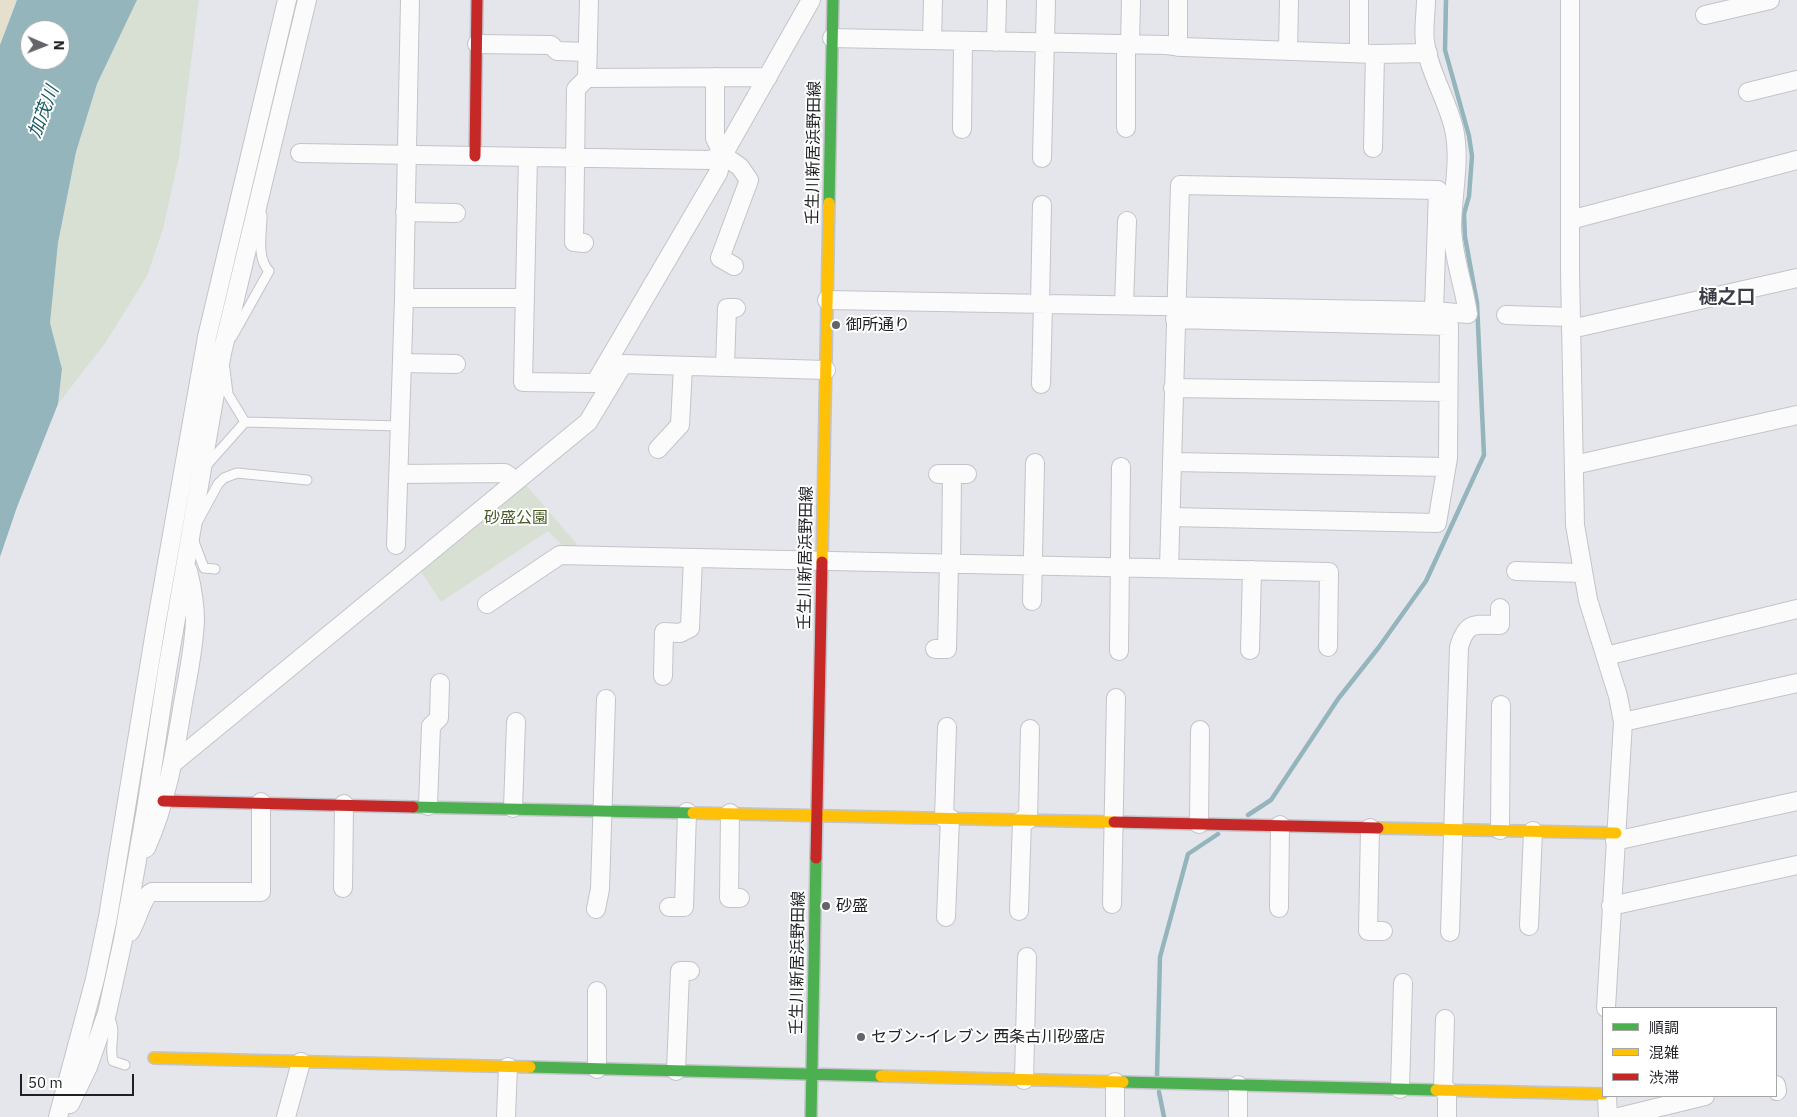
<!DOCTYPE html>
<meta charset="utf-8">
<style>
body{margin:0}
#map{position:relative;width:1797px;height:1117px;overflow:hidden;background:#e5e6ec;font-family:"IBM Plex Sans","Noto Sans JP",sans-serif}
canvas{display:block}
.legend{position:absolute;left:1602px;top:1007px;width:175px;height:90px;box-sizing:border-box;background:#fff;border:1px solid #a5a6a7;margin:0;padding:6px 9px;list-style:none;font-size:15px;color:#1f2024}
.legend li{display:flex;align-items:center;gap:10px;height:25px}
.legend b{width:25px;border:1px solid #a5a6a7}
.north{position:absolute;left:20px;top:20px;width:50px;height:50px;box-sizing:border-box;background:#fff;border:1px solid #a5a6a7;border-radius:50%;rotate:91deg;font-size:14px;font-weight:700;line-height:20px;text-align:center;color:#1f2024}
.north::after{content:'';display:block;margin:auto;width:18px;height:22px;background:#64656a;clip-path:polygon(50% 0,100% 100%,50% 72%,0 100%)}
.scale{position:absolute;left:20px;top:1074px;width:114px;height:22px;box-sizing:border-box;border:2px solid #1f2024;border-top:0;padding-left:6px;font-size:15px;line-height:18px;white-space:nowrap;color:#1f2024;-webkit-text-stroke:4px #fff;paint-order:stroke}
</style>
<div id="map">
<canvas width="1797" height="1117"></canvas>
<ul class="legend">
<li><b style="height:6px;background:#4caf50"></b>順調</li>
<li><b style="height:6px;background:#ffc107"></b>混雑</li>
<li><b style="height:6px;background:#c62828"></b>渋滞</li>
</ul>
<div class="north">N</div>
<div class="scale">50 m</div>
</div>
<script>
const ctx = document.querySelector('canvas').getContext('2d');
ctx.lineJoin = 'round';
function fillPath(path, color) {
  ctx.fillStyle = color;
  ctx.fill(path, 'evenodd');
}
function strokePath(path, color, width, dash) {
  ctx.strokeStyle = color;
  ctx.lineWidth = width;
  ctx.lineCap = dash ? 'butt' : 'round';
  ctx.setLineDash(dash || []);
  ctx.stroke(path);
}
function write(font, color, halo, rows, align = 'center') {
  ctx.font = font + ' "IBM Plex Sans","Noto Sans JP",sans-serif';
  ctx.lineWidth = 4;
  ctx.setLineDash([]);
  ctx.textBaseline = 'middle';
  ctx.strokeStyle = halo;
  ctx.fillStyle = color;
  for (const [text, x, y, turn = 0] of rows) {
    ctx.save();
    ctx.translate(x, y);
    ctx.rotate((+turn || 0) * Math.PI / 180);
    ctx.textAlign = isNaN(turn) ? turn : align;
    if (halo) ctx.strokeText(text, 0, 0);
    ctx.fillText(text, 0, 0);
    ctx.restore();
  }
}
const green = new Path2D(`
 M137,0H199L179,157L163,229L147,276L106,342L58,404L62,369L50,323L58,243L76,152L97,84Z
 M520,478L577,544L568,551L548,531L441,602L416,564Z`);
const sand = new Path2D(`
 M0,0H17L0,45Z`);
const water = new Path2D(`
 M17,0H137L97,84L76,152L58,243L50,323L62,369L58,404L17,507L0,557V45ZM30,30H60V60H30Z`);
const stream = new Path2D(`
 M1248,815L1271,800L1338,699L1379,647L1426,581L1484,455L1477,303L1465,237L1464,214L1469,196L1472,156L1469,136L1445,50L1446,0
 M1157,1076L1160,957L1188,854L1218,834
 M1159,1092L1164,1117`);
const lane = new Path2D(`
 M232,337L269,271C256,257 262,233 262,215
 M225,369L228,394L245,422
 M205,467L245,422L400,426
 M198,521L218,484L224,478L237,473L307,480
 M193,539L204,568L215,569
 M107,1013C119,1033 108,1042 113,1061L125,1065`);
const street = new Path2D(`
 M1570,0V271L1575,525L1588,600L1618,696L1623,722L1606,1008
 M1705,15L1770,0
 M832,38L1166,45L1183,47L1375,54L1428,53
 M932,40L933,0
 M996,42L997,0
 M477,44L551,45L557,51L588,52
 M1130,44L1131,0
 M1178,47V0
 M1288,51L1289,0
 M1359,53V0
 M715,77V138L723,155L740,167L749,180L720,258L734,266
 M587,78L768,77
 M1748,92L1797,80
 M1126,128V44
 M962,129L963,41
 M1373,148L1375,54
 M300,153L710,160L723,155
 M528,157L523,382L595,383L718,173L723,155L811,0
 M1042,158L1046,0
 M405,212L456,213
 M1570,220L1797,160
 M584,243L574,242L576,89L587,78L589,0
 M404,298H525
 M827,300L1434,311L1468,314C1464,285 1453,257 1452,228C1452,195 1461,161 1454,129C1447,99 1429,72 1425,42C1423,29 1426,13 1426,0
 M1040,304L1042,205
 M1124,305L1127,221
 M1506,315L1571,317
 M1571,329L1797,278
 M402,363L456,364
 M611,364L620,369L624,364L826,370
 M725,367L727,308H736
 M1041,384L1043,304
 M1173,388L1448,392
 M658,449L680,425L683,366
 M1172,462L1446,467
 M1574,465L1797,415
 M399,474L505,473L516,481
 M938,474H967
 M1171,517L1437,523L1448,458L1449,326L1175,319
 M396,545L404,298L410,0
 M951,563L952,474
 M1169,568L1180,185L1438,190L1434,311
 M1516,571L1582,573
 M1032,601L1035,463
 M487,604L560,555L1329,572L1328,647
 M935,649H947L949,563
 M1250,650L1252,570
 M1119,651L1121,467
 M1606,656L1797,609
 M663,676L664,632L680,633L690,628L693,558
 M1623,722L1797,683
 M172,764L588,422L620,369
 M428,806L431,726L439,718L440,683
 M513,808L516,722
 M730,813L729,898H740
 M944,818L947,727
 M1028,820L1030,729
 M1199,824L1200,730
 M1370,828L1368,931H1383
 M1500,830L1501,705
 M1615,841L1797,801
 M146,848C167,802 175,752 183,703C188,676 194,648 195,620C195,603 192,587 188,571
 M343,888L344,804
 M1112,904L1116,698
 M1611,906L1797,865
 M669,907H684L687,812
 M1279,908L1280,825
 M596,909L600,889L606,699
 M1019,911L1022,820
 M946,917L950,818
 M1529,926L1533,831
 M130,932C137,922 142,896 152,892H261V802
 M1450,932L1459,647C1467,620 1475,625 1500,625V608
 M597,1069V991
 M676,1071L680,971H690
 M1024,1080L1027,957
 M1776,1085L1777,1091
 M1400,1089L1403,983
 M1443,1090L1445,1019
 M1607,1096L1608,1117
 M70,1104L88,1067L107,1013L123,940L146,809L167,671L222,353L307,0
 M58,1117L95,979L108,917L155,631L207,337L287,0
 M286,1117L301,1062
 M506,1117L508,1067
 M1115,1117V1082
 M1238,1117V1085
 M1447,1117V1090
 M1619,1117L1705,1096`);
const fast = new Path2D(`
 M829,203L833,0
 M413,807L693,813
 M530,1067L881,1076
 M1123,1082L1436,1090
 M811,1117L816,858`);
const slow = new Path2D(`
 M822,562L829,203
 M693,813L1114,822
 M1378,828L1616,833
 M154,1058L530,1067
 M881,1076L1123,1082
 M1436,1090L1603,1094`);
const jam = new Path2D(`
 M475,156L477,0
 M163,801L413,807
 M1114,822L1378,828
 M816,858L822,562`);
const markers = [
 [836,325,5,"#64656a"],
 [826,906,5,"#64656a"],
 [861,1037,5,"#64656a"]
];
const streetNames = [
 ["壬生川新居浜野田線",814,153,-89],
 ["壬生川新居浜野田線",806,558,-89],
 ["壬生川新居浜野田線",798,963,-89]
];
const poiNames = [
 ["御所通り",846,325],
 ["砂盛",836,906],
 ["セブン-イレブン 西条古川砂盛店",871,1037]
];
const parkNames = [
 ["砂盛公園",516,518]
];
const waterNames = [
 ["加茂川",44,112,-69]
];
const quarterNames = [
 ["樋之口",1727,298]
];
fillPath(green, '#d8e0d3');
fillPath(sand, '#e5e0ce');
fillPath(water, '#94b5bb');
strokePath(stream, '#94b5bb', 4.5);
strokePath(lane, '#c3c4c9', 11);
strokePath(street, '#c3c4c9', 20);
strokePath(fast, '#c3c4c9', 14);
strokePath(slow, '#c3c4c9', 14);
strokePath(jam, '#c3c4c9', 14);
strokePath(lane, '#fbfbfc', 9);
strokePath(street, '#fbfbfc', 18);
strokePath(fast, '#4caf50', 11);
strokePath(slow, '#ffc107', 11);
strokePath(jam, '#c62828', 11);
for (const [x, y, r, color] of markers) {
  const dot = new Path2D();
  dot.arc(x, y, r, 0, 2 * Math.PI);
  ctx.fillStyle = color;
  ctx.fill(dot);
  strokePath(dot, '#fff', 2);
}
write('16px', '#1f2024', '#fff', streetNames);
write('16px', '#1f2024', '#fff', poiNames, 'left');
write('16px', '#495c28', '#fff', parkNames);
write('italic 18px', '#1b5c63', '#fff', waterNames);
write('bold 19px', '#3b3d46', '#fff', quarterNames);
</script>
